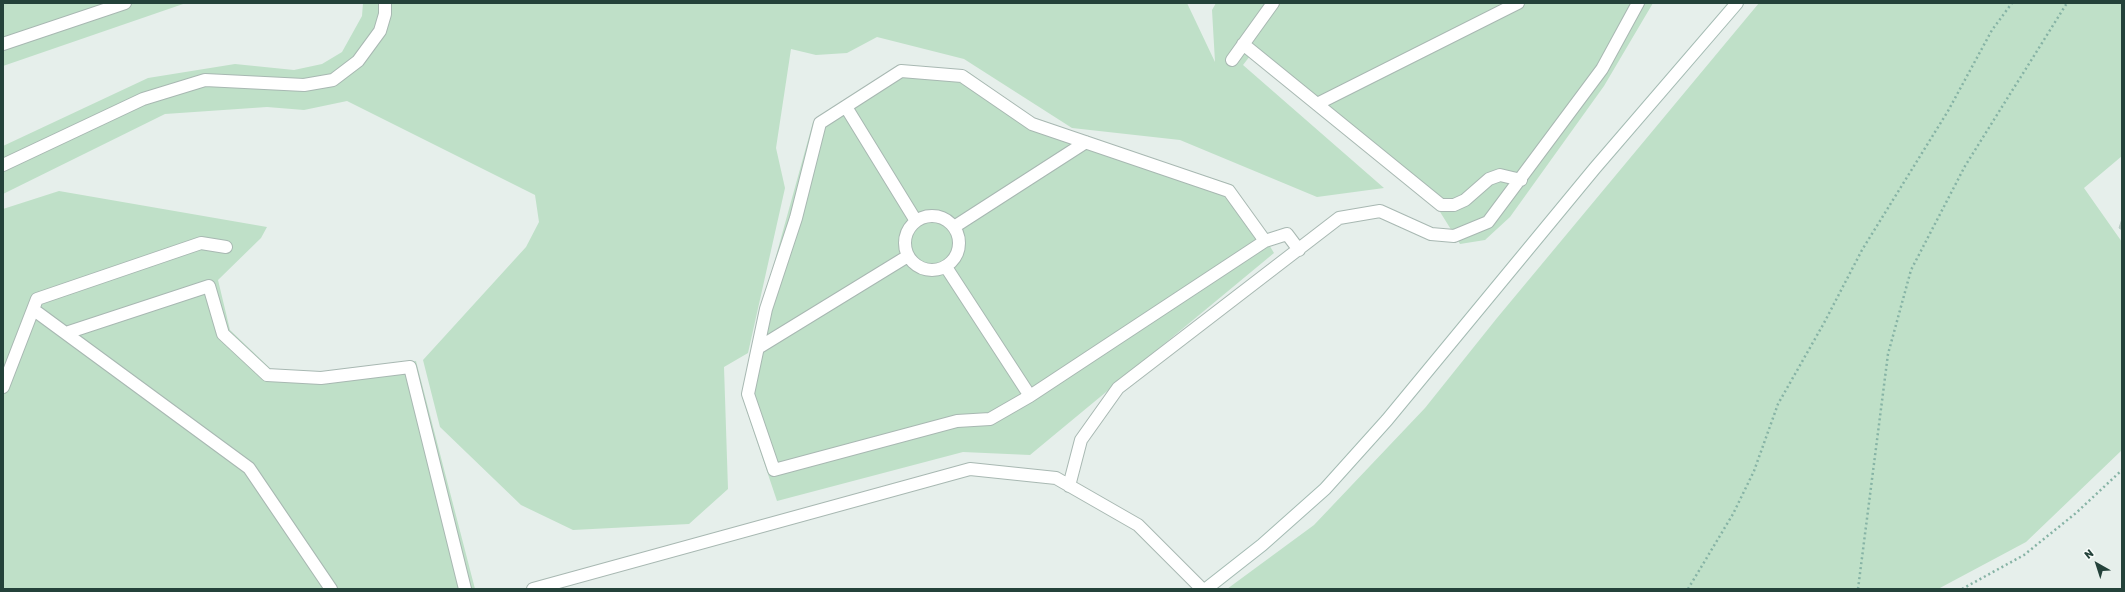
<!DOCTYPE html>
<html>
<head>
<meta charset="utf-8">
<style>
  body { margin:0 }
  #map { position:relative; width:2125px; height:592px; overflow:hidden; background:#e6efeb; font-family:Rubik,sans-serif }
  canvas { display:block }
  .frame { position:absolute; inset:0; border:4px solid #24423a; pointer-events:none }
  .north { position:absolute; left:2077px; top:544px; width:40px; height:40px; -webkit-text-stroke:3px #f7fbf9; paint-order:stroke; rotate:321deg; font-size:11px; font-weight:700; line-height:16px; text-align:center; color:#24423a }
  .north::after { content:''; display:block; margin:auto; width:14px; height:18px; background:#24423a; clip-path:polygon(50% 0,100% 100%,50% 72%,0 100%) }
</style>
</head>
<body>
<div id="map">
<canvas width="2125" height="592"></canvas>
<div class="frame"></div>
<div class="north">N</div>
</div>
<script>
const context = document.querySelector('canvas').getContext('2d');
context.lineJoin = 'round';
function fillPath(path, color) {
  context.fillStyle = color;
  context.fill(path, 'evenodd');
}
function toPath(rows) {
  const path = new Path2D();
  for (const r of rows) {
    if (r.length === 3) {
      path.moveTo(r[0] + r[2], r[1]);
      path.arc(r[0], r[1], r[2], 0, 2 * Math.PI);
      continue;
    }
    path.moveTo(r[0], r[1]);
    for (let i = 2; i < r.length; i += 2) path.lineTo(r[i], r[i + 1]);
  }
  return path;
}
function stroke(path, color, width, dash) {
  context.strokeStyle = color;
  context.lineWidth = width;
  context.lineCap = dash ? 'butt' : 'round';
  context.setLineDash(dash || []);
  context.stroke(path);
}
const green = toPath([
  [3,3,186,3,3,66],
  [363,3,1187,3,1215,62,1212,10,1216,3,1653,3,1604,86,1510,217,1485,240,1460,244,1437,207,1250,56,1243,65,1384,188,1317,197,1180,140,1072,128,964,59,877,37,847,53,816,55,791,49,776,148,785,188,748,353,724,367,728,489,689,524,573,530,521,505,440,427,423,360,526,247,539,222,535,195,347,101,304,110,267,107,165,114,3,194,3,146,148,78,235,64,294,70,322,64,342,52,362,16],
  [1759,3,2122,3,2122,156,2084,188,2122,242,2122,450,2026,542,1938,589,1227,589,1314,525,1425,408,1497,318],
  [905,66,967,71,1036,120,1233,185,1274,253,1030,455,963,452,777,501,742,397,760,314,813,122],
  [59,191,267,227,261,238,218,280,230,330,272,370,308,374,416,361,475,589,3,589,3,209]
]);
const building = toPath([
  [2122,219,2122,230,2119,228,2122,219]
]);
const path = toPath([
  [1688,589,1733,514,1754,471,1778,404,1824,323,1862,250,1948,111,1992,30,2012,3],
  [1858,589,1888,354,1911,270,1965,166,2067,3],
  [1962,589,2024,555,2076,513,2122,470]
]);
const lane = toPath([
  [3,44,125,3],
  [1243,44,1441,205,1454,205,1465,200,1489,179,1500,175,1521,180],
  [1232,60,1273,3],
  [1317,104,1518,3],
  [846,107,916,221],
  [3,165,143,99,205,80,304,85,333,80,358,61,380,31,385,14,385,3],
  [932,243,27],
  [954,227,1086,142],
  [946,267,1030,396,1265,241,1287,234,1299,250],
  [34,310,249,468,331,589],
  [66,333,209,286,223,334,267,375,321,378,410,367,465,589],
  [758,348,908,256],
  [3,387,37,299,201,243,226,247],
  [1030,396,990,419,957,421,774,470,748,394,766,309,796,218,820,123,901,71,962,76,1032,124,1229,191,1265,241],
  [1069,486,1081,440,1118,388,1339,218,1380,211,1431,234,1454,236,1488,222,1602,69,1638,3],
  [533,589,970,469,1056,478,1138,525,1202,589]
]);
const secondary = toPath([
  [1206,589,1262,545,1325,489,1387,420,1595,168,1737,3]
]);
fillPath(green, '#bfe0c8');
fillPath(building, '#bbcac4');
stroke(building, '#b8c9c2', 1);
stroke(lane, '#a8b8b2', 14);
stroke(secondary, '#a4bbb3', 14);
stroke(path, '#86b3a5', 2.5, [2, 3]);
stroke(lane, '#fff', 12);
stroke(secondary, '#fff', 12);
</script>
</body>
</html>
